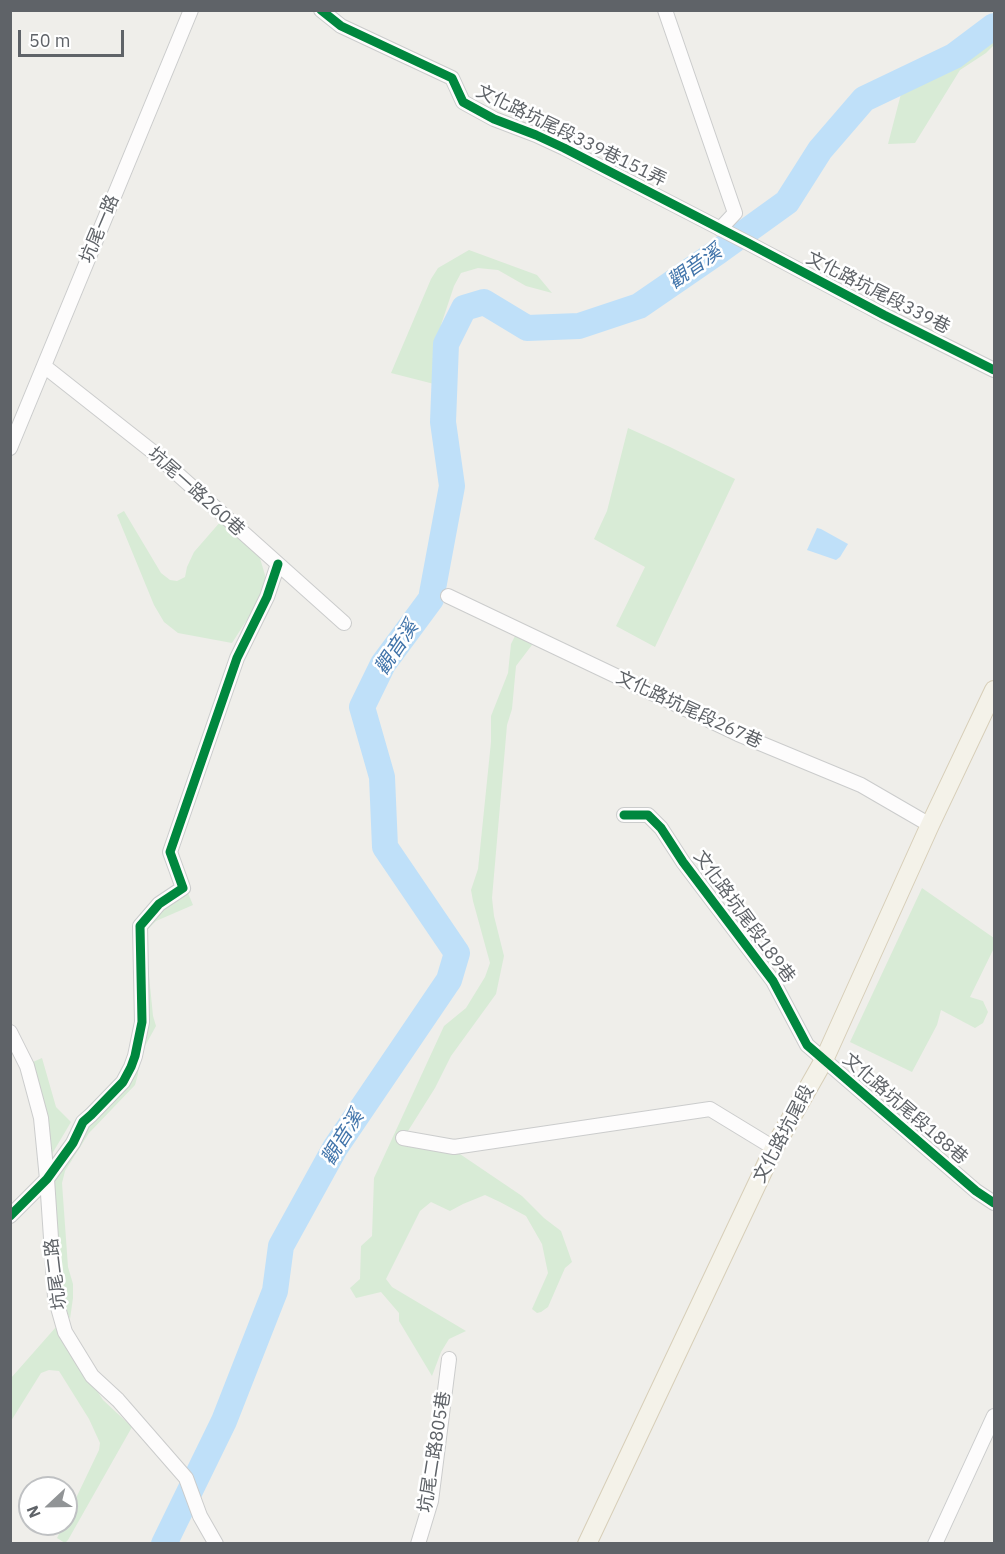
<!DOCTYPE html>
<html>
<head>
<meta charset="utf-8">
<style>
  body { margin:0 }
  #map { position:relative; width:1005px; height:1554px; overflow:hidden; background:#efeeea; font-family:"IBM Plex Sans",sans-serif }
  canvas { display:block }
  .frame { position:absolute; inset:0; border:12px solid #5f6368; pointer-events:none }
  .north { position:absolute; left:18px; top:1476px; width:60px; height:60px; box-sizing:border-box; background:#fff; border:2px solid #bfc1c3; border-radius:50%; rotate:248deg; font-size:16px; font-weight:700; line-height:24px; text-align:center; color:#5f6368 }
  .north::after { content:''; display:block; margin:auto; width:21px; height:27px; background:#919496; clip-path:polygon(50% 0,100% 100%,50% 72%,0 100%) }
  .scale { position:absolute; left:18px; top:30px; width:106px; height:27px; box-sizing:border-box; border:3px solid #5f6368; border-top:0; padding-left:8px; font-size:18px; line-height:21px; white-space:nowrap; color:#5f6368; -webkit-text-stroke:4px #fff; paint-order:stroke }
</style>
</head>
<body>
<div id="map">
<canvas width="1005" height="1554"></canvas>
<div class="frame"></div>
<div class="north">N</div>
<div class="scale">50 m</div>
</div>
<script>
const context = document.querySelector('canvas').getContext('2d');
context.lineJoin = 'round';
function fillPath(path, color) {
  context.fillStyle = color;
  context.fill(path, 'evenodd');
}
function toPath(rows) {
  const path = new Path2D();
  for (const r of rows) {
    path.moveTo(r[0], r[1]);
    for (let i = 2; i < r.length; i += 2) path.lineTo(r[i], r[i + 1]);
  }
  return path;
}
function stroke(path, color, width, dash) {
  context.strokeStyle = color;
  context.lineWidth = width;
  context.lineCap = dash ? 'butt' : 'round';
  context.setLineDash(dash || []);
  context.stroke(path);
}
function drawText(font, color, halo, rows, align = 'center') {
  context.font = font + ' "IBM Plex Sans","Noto Sans TC",sans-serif';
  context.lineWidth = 5;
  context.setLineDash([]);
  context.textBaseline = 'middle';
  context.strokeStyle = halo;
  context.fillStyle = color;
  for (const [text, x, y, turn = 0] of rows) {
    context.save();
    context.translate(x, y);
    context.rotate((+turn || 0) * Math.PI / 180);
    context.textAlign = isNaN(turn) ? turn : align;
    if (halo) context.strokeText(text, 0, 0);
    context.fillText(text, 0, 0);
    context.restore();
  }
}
const green = toPath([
  [994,26,994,45,986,53,960,70,915,143,888,144,902,90,959,61,978,44],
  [469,250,537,275,552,293,526,286,498,270,478,268,461,273,454,286,441,325,438,385,391,373,431,279,438,268],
  [628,428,670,447,735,479,655,647,616,626,645,567,594,539,607,511],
  [124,511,161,573,170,580,177,581,185,577,187,567,194,552,221,521,259,555,265,575,266,590,232,643,178,633,164,622,154,605,117,515],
  [515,636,535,641,516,666,512,709,507,725,492,898,494,916,504,956,496,994,451,1056,435,1088,408,1131,454,1150,522,1196,544,1218,561,1231,572,1262,565,1268,548,1307,541,1312,537,1313,532,1309,548,1273,542,1244,526,1216,500,1202,485,1195,463,1204,450,1211,431,1202,420,1211,386,1279,392,1287,466,1331,449,1339,441,1352,432,1376,399,1321,399,1313,381,1292,356,1298,350,1288,360,1279,361,1246,372,1236,374,1178,444,1026,466,1008,485,977,490,963,473,901,471,890,478,869,491,742,491,716,508,673,511,644],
  [922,888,994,938,994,948,970,997,983,1001,988,1012,983,1023,975,1028,941,1010,937,1025,912,1072,850,1042],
  [188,893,193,905,156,921,148,929,145,935,153,1016,156,1026,139,1057,138,1074,135,1085,89,1133,65,1171,62,1183,68,1267,73,1284,73,1298,70,1319,60,1297,53,1175,103,1106,128,1078,143,1021,144,921],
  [42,1058,56,1107,71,1122,52,1154,33,1062],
  [56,1327,103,1400,132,1427,68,1540,65,1543,57,1538,64,1524,66,1524,66,1519,99,1450,100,1443,89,1419,59,1371,49,1370,41,1373,11,1421,11,1378]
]);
const water = toPath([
  [817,528,821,529,848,544,840,557,836,560,807,550]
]);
const river = toPath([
  [164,1544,224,1421,275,1291,281,1246,335,1148,449,980,457,953,385,847,382,777,362,707,383,664,431,599,452,486,443,422,446,344,464,308,484,302,527,328,579,326,639,306,719,251,787,202,820,150,864,99,954,56,994,26]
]);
const minor = toPath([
  [321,10,341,26,452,78,463,102,494,119,536,135,564,148,748,243,884,315,994,370],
  [665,10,735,213,720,229],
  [44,366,153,452,344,623],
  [10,448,191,10],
  [448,596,738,734,861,785,930,825],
  [624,815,648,815,661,828,683,862,773,981,807,1045,976,1191,994,1203],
  [10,1032,27,1066,41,1118,47,1179,55,1297,65,1332,92,1376,118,1400,186,1478,200,1516,216,1544],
  [403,1138,454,1147,710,1109,774,1148],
  [10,1216,47,1179,73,1143,83,1122,91,1115,123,1082,131,1067,135,1056,142,1022,140,926,159,904,183,888,170,852,237,658,267,597,278,564],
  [418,1544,431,1501,449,1359],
  [935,1544,994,1416]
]);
const major = toPath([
  [587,1544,774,1148,824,1060,930,825,994,690]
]);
const cycleway = toPath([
  [321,10,341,26,452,78,463,102,494,119,536,135,564,148,748,243,884,315,994,370],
  [624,815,648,815,661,828,683,862,773,981,807,1045,976,1191,994,1203],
  [10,1216,47,1179,73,1143,83,1122,91,1115,123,1082,131,1067,135,1056,142,1022,140,926,159,904,183,888,170,852,237,658,267,597,278,564]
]);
const streetNames = [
  ["文化路坑尾段339巷151弄",571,136,26],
  ["坑尾一路",100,229,-67],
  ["文化路坑尾段339巷",878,293,27],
  ["坑尾一路260巷",196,492,42],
  ["文化路坑尾段267巷",689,710,25],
  ["文化路坑尾段189巷",744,917,54],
  ["文化路坑尾段188巷",905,1109,41],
  ["文化路坑尾段",784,1134,-62],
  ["坑尾二路",56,1274,-97],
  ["坑尾二路805巷",435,1452,-81]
];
const waterNames = [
  ["觀音溪",695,267,-35],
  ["觀音溪",397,648,-56],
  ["觀音溪",343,1138,-58]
];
fillPath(green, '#d8ebd6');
fillPath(water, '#bfe0f9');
stroke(river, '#bfe0f9', 26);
stroke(minor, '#cbcccc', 16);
stroke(major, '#d7ceb8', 20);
stroke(minor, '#fdfcfc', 14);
stroke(major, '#f4f2e9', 18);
stroke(cycleway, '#00873e', 9);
drawText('18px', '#5f6368', '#fff', streetNames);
drawText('italic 20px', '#4174aa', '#fff', waterNames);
</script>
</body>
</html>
